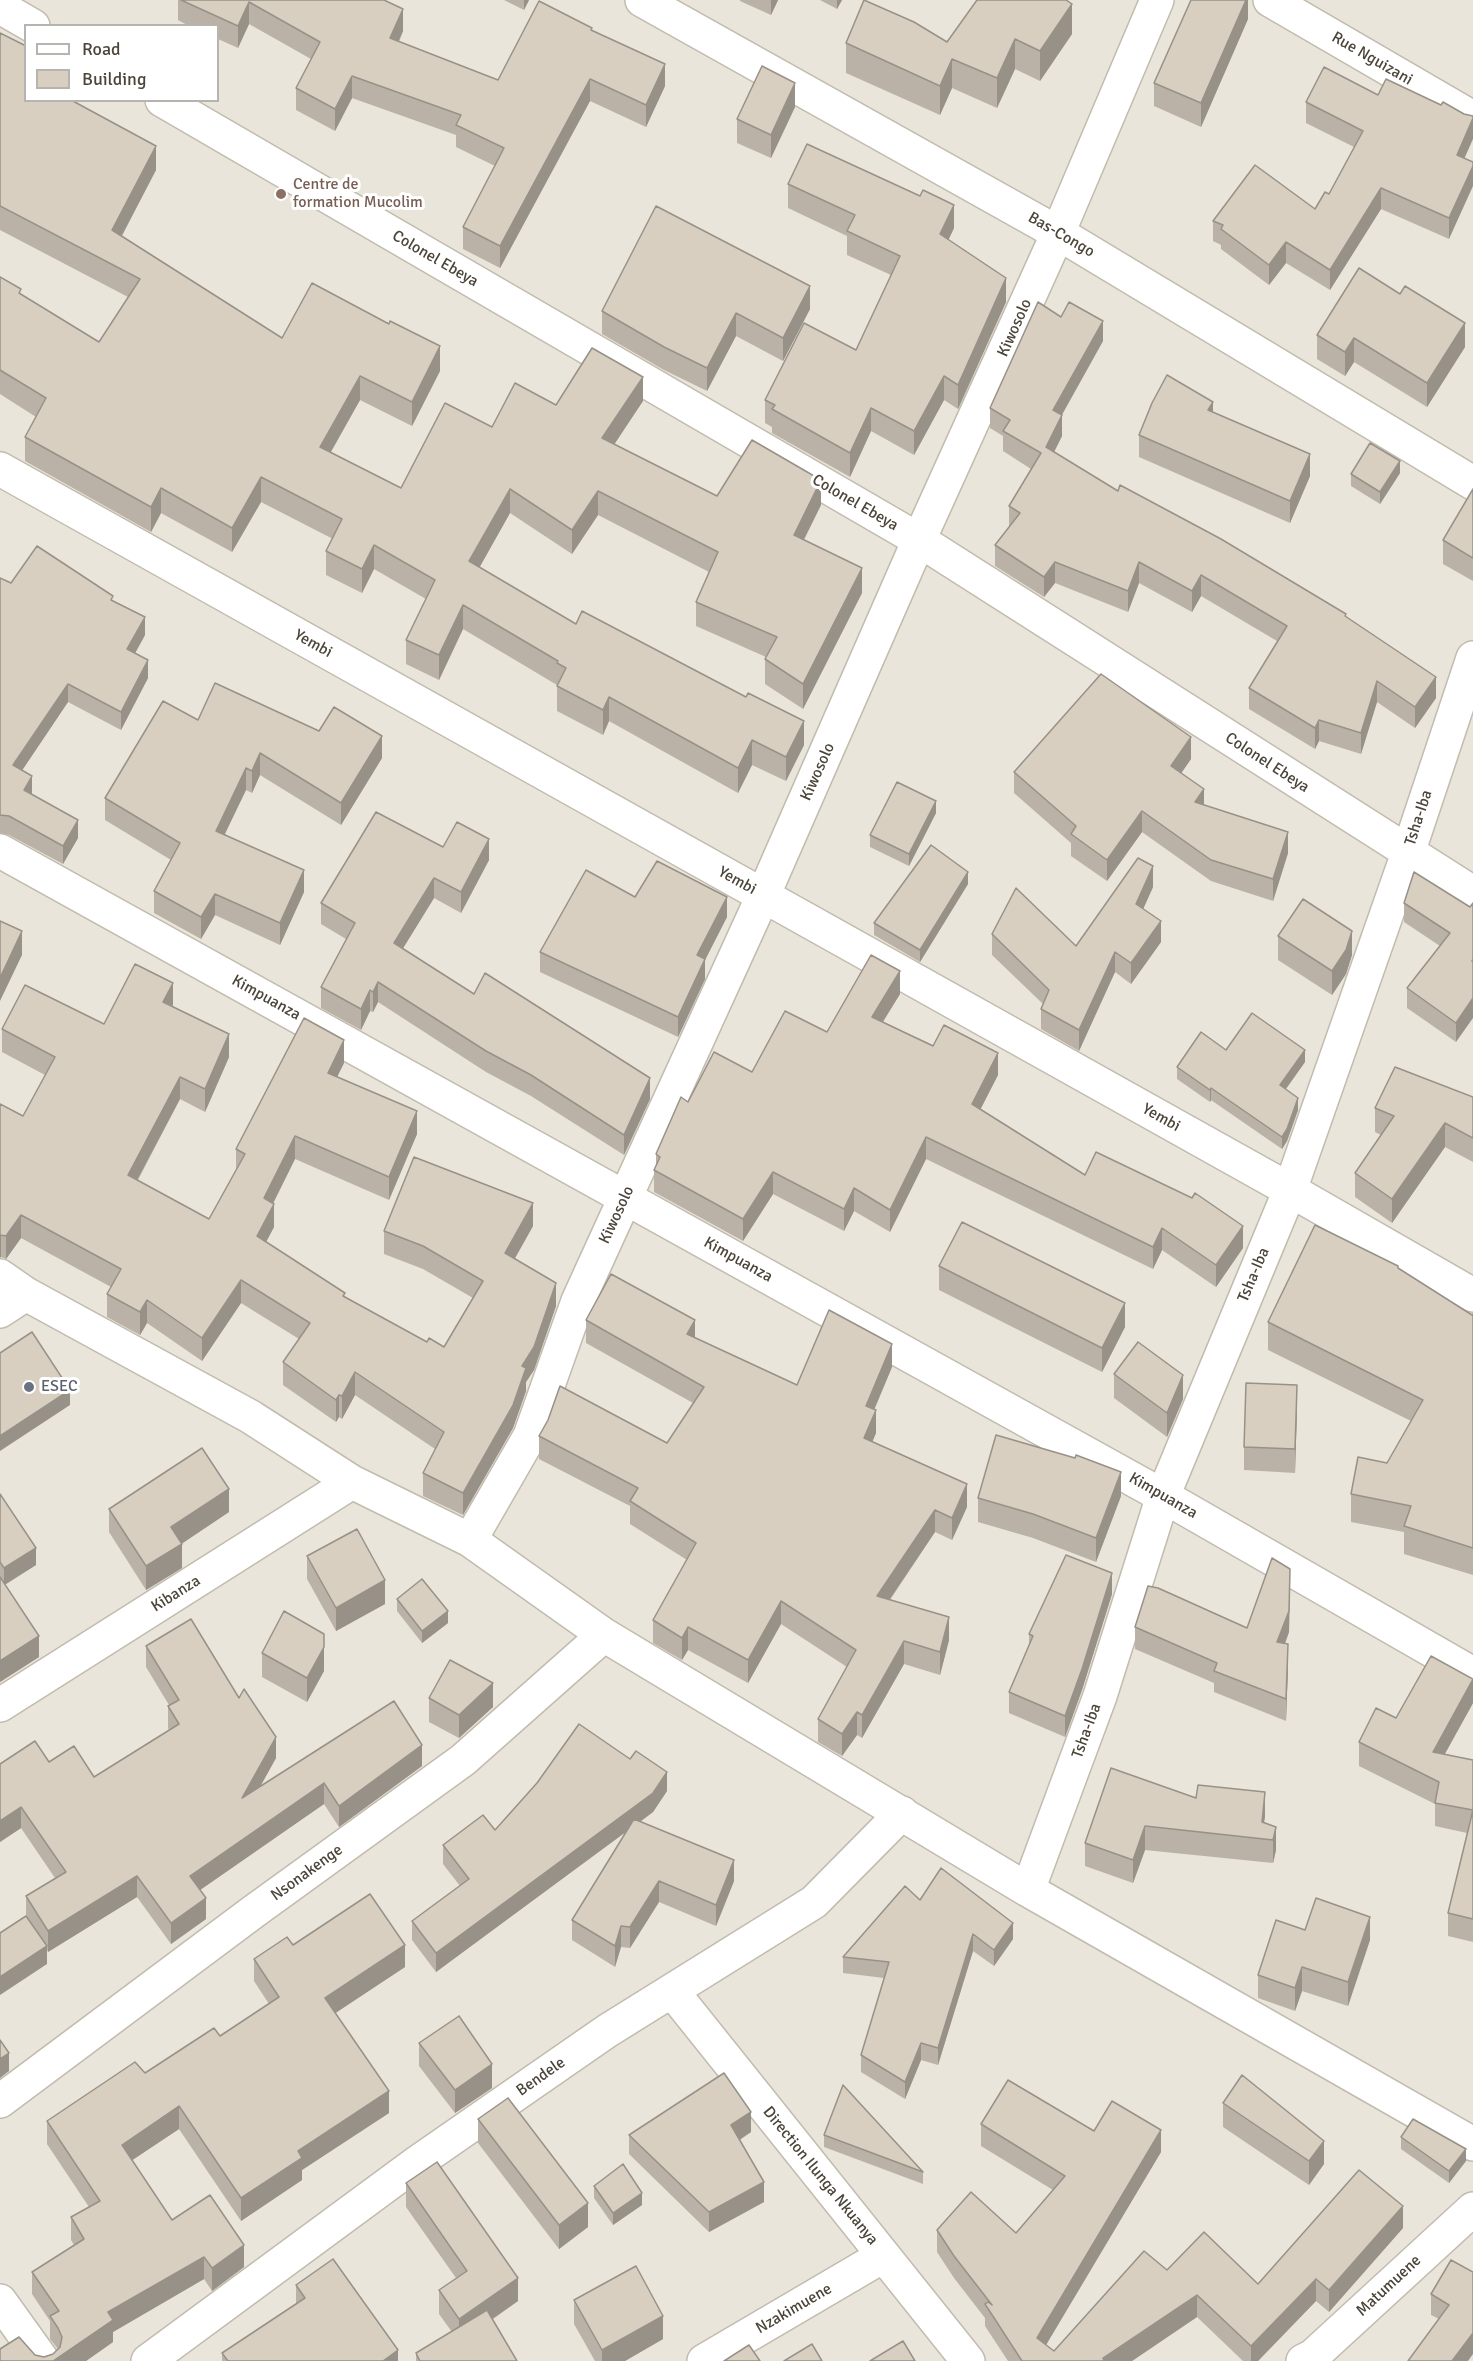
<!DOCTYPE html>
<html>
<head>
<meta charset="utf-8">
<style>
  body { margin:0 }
  #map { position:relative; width:1473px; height:2361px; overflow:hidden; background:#f6f3ec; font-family:Signika,sans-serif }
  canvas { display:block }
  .legend { position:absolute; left:24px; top:24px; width:195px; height:78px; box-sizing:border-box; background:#fff; border:2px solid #b7b4b0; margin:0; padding:8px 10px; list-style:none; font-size:18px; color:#4b4439 }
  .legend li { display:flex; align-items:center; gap:12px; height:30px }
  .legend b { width:30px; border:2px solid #b7b4b0 }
</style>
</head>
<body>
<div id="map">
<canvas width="1473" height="2361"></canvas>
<ul class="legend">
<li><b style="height:8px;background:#fff"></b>Road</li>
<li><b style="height:16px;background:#d8cfc1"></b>Building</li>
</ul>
</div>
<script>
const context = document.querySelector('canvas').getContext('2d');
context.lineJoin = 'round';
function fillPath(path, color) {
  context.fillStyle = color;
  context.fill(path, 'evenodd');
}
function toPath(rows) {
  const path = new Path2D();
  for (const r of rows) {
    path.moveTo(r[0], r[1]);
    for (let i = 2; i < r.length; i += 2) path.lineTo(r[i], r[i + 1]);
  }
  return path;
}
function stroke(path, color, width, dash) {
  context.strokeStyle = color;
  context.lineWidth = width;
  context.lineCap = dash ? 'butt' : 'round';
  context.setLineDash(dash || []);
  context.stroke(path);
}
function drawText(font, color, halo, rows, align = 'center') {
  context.font = font + ' Signika,sans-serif';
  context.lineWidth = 6;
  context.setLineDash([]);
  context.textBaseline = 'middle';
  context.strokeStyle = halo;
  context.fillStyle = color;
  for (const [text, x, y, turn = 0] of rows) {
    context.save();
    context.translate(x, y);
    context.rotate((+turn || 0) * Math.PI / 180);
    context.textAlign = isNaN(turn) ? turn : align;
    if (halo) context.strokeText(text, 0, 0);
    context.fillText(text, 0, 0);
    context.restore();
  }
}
const residential = toPath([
  [0,0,1473,0,1473,2361,0,2361],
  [26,26,218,26,218,100,26,100]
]);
const minor = toPath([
  [642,0,1058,233,1473,483],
  [1270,0,1473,118],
  [0,7,33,26],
  [162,100,919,540,1473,893],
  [0,469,1290,1190,1473,1295],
  [0,851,1163,1496,1473,1674],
  [0,1276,26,1294,251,1417,352,1482,470,1540,604,1635,1028,1890,1473,2144],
  [0,1311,26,1294],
  [470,1540,530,1436,578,1301,763,896,919,540,1058,233,1157,0],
  [0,1705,352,1482],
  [1028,1890,1100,1696,1163,1496,1290,1190,1408,853,1473,658],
  [672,1991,968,2361],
  [0,2101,253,1912,463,1760,604,1635],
  [0,2301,43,2361],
  [148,2361,418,2162,607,2031,814,1902,902,1813],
  [704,2361,883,2256],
  [1303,2361,1313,2356,1473,2209]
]);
const wall = toPath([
  [178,0,384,0,403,31,399,42,498,80,592,31,665,86,646,127,590,101,500,268,463,249,463,227,495,166,456,147,456,135,352,98,335,131,296,110,296,88,311,59,249,24,238,48,218,39,218,26,189,26,178,20],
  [504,0,529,0,524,10],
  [740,0,778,0,771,15,740,1],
  [820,0,842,0,837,9],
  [1248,0,1248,19,1201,127,1154,106,1154,83],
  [0,33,26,100,156,170,122,236,282,338,440,371,412,426,360,400,331,452,401,488,492,427,556,405,643,401,614,444,717,496,821,505,804,540,862,593,803,709,765,684,765,659,766,657,696,626,696,602,709,572,598,515,572,554,510,513,479,568,576,624,804,745,786,781,752,765,738,793,609,721,603,735,557,711,557,685,463,629,439,680,406,664,406,640,426,599,374,569,362,593,326,575,326,551,333,539,261,502,232,552,161,513,151,532,25,461,25,437,36,417,0,394,0,277,21,294,99,342,128,297,0,230],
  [1072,34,1040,81,1015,69,997,108,952,88,940,115,846,73,846,43,947,42],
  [1306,102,1465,158,1449,239,1381,209,1330,290,1286,263,1269,285,1221,249,1221,245,1213,241,1213,221,1315,209,1329,194,1354,147,1306,123],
  [795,107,771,158,737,143,737,119],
  [788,184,954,228,948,240,1006,302,958,409,944,400,914,455,871,431,850,477,772,433,772,427,765,423,765,400,856,350,891,275,847,255,847,236,788,208],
  [810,309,783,361,736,336,707,391,664,370,602,334,602,311],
  [1061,317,1103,341,1061,415,1062,436,1054,452,1118,491,1346,617,1436,698,1415,728,1377,702,1361,754,1319,741,1315,749,1249,709,1249,688,1277,641,1201,596,1192,612,1139,583,1128,612,1055,583,1044,597,995,566,995,545,1009,527,1009,506,1031,469,1003,451,1003,436,990,428,990,408],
  [1317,335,1465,347,1427,407,1354,362,1345,376,1317,359],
  [1213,413,1310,476,1290,523,1139,457,1139,435],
  [1400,473,1380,504,1351,486,1351,474],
  [1473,489,1473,581,1443,564,1443,540],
  [0,578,11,583,113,601,145,635,135,653,148,678,121,730,68,702,22,770,32,794,78,838,63,864,9,835,0,833],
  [198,720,382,758,341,825,260,775,252,793,246,790,225,834,304,892,280,945,215,915,201,939,154,913,154,891,171,860,105,820,105,798],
  [1191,759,1181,773,1204,805,1288,853,1273,901,1211,881,1142,832,1107,881,1071,856,1071,843,1014,793,1014,772],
  [936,813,909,866,870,847,870,835],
  [443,847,489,860,461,913,434,898,403,948,474,994,650,1099,624,1155,531,1096,486,1072,378,1002,373,1012,370,1011,361,1030,321,1008,321,987,346,939,321,924,321,903],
  [968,884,920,962,874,935,874,923],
  [1153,887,1143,909,1161,942,1131,984,1115,972,1079,1051,1041,1029,1041,1009,1043,1004,992,955,992,934,1076,946],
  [635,897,727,917,705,960,705,979,678,1037,540,972,540,952],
  [1404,903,1470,907,1456,1042,1407,1008,1407,988,1440,946,1404,922],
  [1278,936,1352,955,1346,974,1332,995,1278,960],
  [900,994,883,1022,998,1075,980,1109,1085,1175,1243,1248,1216,1287,1162,1250,1153,1269,926,1159,890,1232,854,1211,844,1231,773,1194,743,1241,654,1192,654,1170,656,1166,656,1154,688,1102,752,1072],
  [173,1006,229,1057,205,1112,180,1099,138,1180,209,1219,236,1170,236,1149,344,1063,337,1077,417,1134,389,1200,295,1159,273,1204,274,1227,266,1242,345,1297,427,1342,444,1347,473,1298,423,1269,384,1254,384,1231,533,1226,515,1258,556,1306,534,1370,526,1382,526,1391,513,1428,463,1515,423,1496,423,1473,435,1449,355,1395,342,1419,339,1417,336,1422,283,1385,283,1362,299,1339,241,1303,202,1361,147,1323,140,1335,107,1317,107,1294,111,1287,21,1238,6,1259,1,1257,0,1104,23,1116,45,1075,2,1052,2,1029,104,1024],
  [1226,1050,1305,1062,1286,1089,1298,1110,1287,1141,1282,1149,1211,1100,1210,1102,1177,1079,1177,1067],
  [1473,1097,1473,1162,1445,1147,1392,1223,1355,1197,1355,1173,1381,1135,1375,1132,1375,1108],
  [939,1266,1125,1327,1102,1372,939,1290],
  [1398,1268,1472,1315,1473,1314,1473,1575,1404,1554,1404,1532,1351,1522,1351,1494,1387,1463,1411,1421,1268,1350,1268,1322],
  [586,1320,695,1338,797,1385,892,1367,874,1410,876,1433,872,1442,967,1507,952,1540,935,1532,890,1600,949,1640,940,1675,904,1664,862,1738,857,1735,842,1756,818,1742,818,1719,847,1667,781,1624,748,1683,688,1650,682,1660,653,1643,653,1620,687,1560,630,1524,630,1506,539,1459,539,1436,667,1443,693,1403,586,1343],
  [1114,1374,1183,1399,1167,1437,1114,1398],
  [1297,1408,1295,1473,1244,1470,1244,1447],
  [0,1494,36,1565,5,1585,39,1657,0,1682],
  [1121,1496,1096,1562,1033,1538,978,1522,978,1498],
  [109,1509,229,1512,182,1543,182,1568,146,1590,109,1532],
  [307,1556,385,1604,336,1631,307,1579],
  [1290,1591,1289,1632,1285,1644,1288,1666,1286,1721,1214,1692,1214,1683,1135,1649,1135,1627,1247,1628],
  [1112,1594,1082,1690,1065,1737,1009,1713,1009,1692,1029,1647,1029,1634],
  [397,1599,448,1623,422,1643,397,1611],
  [146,1646,239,1698,276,1758,260,1787,422,1766,339,1827,324,1804,200,1890,206,1919,171,1944,137,1897,48,1952,47,1950,47,1964,26,1916,26,1896,55,1878,21,1828,0,1842,0,1764,49,1762,94,1777,169,1730,168,1728,168,1706,169,1705,146,1667],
  [262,1653,324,1671,307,1702,262,1677],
  [429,1698,493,1707,459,1738,429,1722],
  [1473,1703,1445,1754,1473,1760,1473,1942,1448,1936,1448,1913,1467,1833,1435,1826,1435,1804,1359,1766,1359,1742,1396,1718],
  [667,1791,653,1812,640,1822,734,1881,716,1926,659,1902,630,1948,621,1947,615,1967,572,1940,572,1920,626,1831,436,1972,412,1940,412,1921,460,1886,443,1864,443,1845,495,1830],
  [1196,1798,1265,1816,1264,1822,1276,1827,1276,1850,1273,1863,1145,1850,1133,1883,1085,1866,1085,1843],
  [920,1900,1013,1939,994,1966,973,1951,938,2065,921,2060,905,2099,861,2072,861,2055,884,1978,843,1973,843,1957],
  [1305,1930,1370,1940,1348,2006,1302,1991,1295,2011,1258,1998,1258,1975],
  [293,1945,405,1967,335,2013,389,2113,302,2170,302,2180,241,2221,179,2129,132,2160,172,2220,244,2267,212,2291,204,2279,113,2332,113,2342,86,2361,0,2361,35,2355,44,2357,53,2354,58,2349,50,2339,50,2321,32,2294,32,2272,74,2245,71,2240,71,2217,89,2207,47,2144,47,2121,220,2036,269,2004,254,1981,254,1959],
  [419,2043,492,2088,455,2113,419,2066],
  [1223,2103,1324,2164,1309,2185,1223,2127],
  [478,2119,588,2227,559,2249,478,2143],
  [981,2124,1094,2131,1161,2152,1046,2345,1054,2351,1167,2270,1258,2284,1403,2228,1329,2312,1316,2301,1258,2361,1243,2361,1197,2317,1132,2361,1008,2361,985,2326,985,2318,954,2278,937,2252,937,2230,1016,2233,1053,2190,981,2146],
  [751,2132,740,2140,764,2202,709,2232,629,2154,629,2135],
  [824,2135,923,2172,923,2184,824,2147],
  [1401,2137,1466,2161,1449,2183,1401,2149],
  [406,2183,518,2301,493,2319,517,2361,416,2361,416,2353,452,2332,439,2314,439,2290,456,2278,406,2207],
  [594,2186,642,2205,613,2225,594,2198],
  [1473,2272,1439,2319,1431,2315,1431,2294],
  [296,2285,398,2361,222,2361,222,2353,296,2304],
  [574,2300,663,2339,625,2361,595,2361,574,2324]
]);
const shadedWall = toPath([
  [524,0,529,0,524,10],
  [771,0,778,0,771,15],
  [837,0,842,0,837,9],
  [1246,0,1248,0,1248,19,1201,127,1201,103],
  [249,2,249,24,238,48,238,26],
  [1072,4,1072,34,1040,81,1040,51],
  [403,9,403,31,390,60,390,38],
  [1015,39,1015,69,997,108,997,78],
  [952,59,952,88,940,115,940,86],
  [665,64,665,86,646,127,646,105],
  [352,76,352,98,335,131,335,109],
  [590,79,590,101,500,268,500,246],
  [795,83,795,107,771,158,771,135],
  [1473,118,1473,139,1457,175,1457,155],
  [156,146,156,170,112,254,112,230],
  [1473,166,1473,186,1449,239,1449,218],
  [1381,188,1381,209,1330,290,1330,270],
  [954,205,954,228,940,258,940,234],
  [1286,242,1286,263,1269,285,1269,265],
  [1006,278,1006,302,958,409,958,385],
  [810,286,810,309,783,361,783,338],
  [736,313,736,336,707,391,707,368],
  [1103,321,1103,341,1053,431,1053,410],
  [1465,323,1465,347,1427,407,1427,383],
  [1354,338,1354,362,1345,376,1345,352],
  [440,346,440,371,412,426,412,402],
  [360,376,360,400,320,471,320,447],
  [944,376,944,400,914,455,914,431],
  [643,377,643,401,602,463,602,438],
  [1213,402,1213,424,1208,410],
  [871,408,871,431,850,477,850,453],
  [1062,415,1062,436,1046,468,1046,447],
  [1310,454,1310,476,1290,523,1290,501],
  [1400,461,1400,473,1380,504,1380,492],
  [261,477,261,502,232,552,232,528],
  [821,480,821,505,794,559,794,535],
  [161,488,161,513,151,532,151,507],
  [510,489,510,513,469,586,469,561],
  [598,491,598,515,572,554,572,530],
  [374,545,374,569,362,593,362,569],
  [1055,562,1055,583,1044,597,1044,577],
  [1139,562,1139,583,1128,612,1128,591],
  [862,568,862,593,803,709,803,684],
  [1201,575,1201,596,1192,612,1192,591],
  [463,605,463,629,439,680,439,655],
  [145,617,145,635,127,668,127,649],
  [148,660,148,678,121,730,121,712],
  [1436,677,1436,698,1415,728,1415,707],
  [1377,681,1377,702,1361,754,1361,733],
  [68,684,68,702,13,784,13,765],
  [609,697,609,721,603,735,603,710],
  [1319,720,1319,741,1315,749,1315,728],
  [804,721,804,745,786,781,786,757],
  [382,736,382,758,341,825,341,803],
  [1191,737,1191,759,1171,788,1171,766],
  [752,740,752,765,738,793,738,768],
  [260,753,260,775,252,793,252,771],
  [246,768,246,790,216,852,216,831],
  [32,776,32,794,24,790],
  [1204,789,1204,811,1195,802],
  [936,801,936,813,909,866,909,854],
  [1142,811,1142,832,1107,881,1107,860],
  [78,820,78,838,63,864,63,846],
  [1288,832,1288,853,1273,901,1273,879],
  [489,839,489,860,461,913,461,892],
  [1153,866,1153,887,1136,925,1136,904],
  [304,870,304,892,280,945,280,923],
  [968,872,968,884,920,962,920,950],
  [434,878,434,898,394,963,394,943],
  [215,894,215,915,201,939,201,917],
  [727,897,727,917,705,960,705,979,678,1037,678,1017,697,955],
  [1161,921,1161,942,1131,984,1131,963],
  [22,931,22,955,0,1001,0,978],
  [1352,931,1352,955,1346,974,1332,995,1332,971],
  [1115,952,1115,972,1079,1051,1079,1030],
  [900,971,900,994,872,1039,872,1017],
  [378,982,378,1002,373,1012,373,992],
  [173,983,173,1006,163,1002],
  [370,990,370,1011,361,1030,361,1009],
  [1473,998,1473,1018,1456,1042,1456,1023],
  [229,1034,229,1057,205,1112,205,1089],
  [344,1040,344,1063,328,1095,328,1073],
  [1305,1050,1305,1062,1280,1097,1280,1085],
  [998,1053,998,1075,972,1126,972,1104],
  [180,1077,180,1099,128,1197,128,1175],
  [650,1078,650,1099,624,1155,624,1135],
  [1211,1088,1211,1100,1210,1102,1210,1090],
  [1298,1098,1298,1110,1287,1141,1282,1149,1282,1137],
  [417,1111,417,1134,389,1200,389,1177],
  [1445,1123,1445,1147,1392,1223,1392,1199],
  [295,1136,295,1159,264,1221,264,1198],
  [926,1137,926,1159,890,1232,890,1210],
  [773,1172,773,1194,743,1241,743,1219],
  [854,1188,854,1211,844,1231,844,1209],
  [533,1203,533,1226,505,1276,505,1253],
  [274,1204,274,1227,257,1259,257,1236],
  [21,1215,21,1238,6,1259,6,1236],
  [1243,1226,1243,1248,1216,1287,1216,1265],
  [1162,1228,1162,1250,1153,1269,1153,1247],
  [0,1235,1,1235,1,1257,0,1258],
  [241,1280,241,1303,202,1361,202,1338],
  [556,1283,556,1306,534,1370,526,1382,526,1391,513,1428,463,1515,463,1493,522,1366],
  [147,1300,147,1323,140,1335,140,1312],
  [1125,1303,1125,1327,1102,1372,1102,1348],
  [695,1320,695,1343,687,1334],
  [892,1344,892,1367,866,1429,866,1406],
  [355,1372,355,1395,342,1419,342,1396],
  [1183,1375,1183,1399,1167,1437,1167,1413],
  [1297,1385,1297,1408,1295,1473,1295,1449],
  [70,1390,70,1405,0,1451,0,1436],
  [339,1395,339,1417,336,1422,336,1400],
  [876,1410,876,1433,864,1461,864,1438],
  [1121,1472,1121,1496,1096,1562,1096,1538],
  [967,1484,967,1507,952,1540,952,1518],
  [229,1489,229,1512,171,1551,171,1527],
  [935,1510,935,1532,877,1618,877,1596],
  [182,1544,182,1568,146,1590,146,1566],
  [36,1548,36,1565,4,1585,4,1568],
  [1290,1569,1289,1632,1277,1664,1277,1642],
  [1112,1573,1112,1594,1082,1690,1065,1737,1065,1716],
  [385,1580,385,1604,336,1631,336,1608],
  [781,1601,781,1624,748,1683,748,1660],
  [448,1611,448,1623,422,1643,422,1631],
  [949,1617,949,1640,940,1675,940,1652],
  [688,1627,688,1650,682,1660,682,1638],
  [39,1636,39,1657,0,1682,0,1661],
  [904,1641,904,1664,862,1738,862,1715],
  [1288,1644,1288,1666,1286,1721,1286,1699],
  [324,1647,324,1671,307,1702,307,1678],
  [1473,1679,1473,1703,1433,1775,1433,1752],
  [493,1683,493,1707,459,1738,459,1715],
  [857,1712,857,1735,842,1756,842,1734],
  [276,1737,276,1758,242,1819,242,1798],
  [422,1745,422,1766,339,1827,339,1806],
  [667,1772,667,1791,653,1812,436,1972,436,1953],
  [324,1783,324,1804,190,1897,190,1876],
  [1265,1792,1265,1816,1262,1838,1262,1822],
  [21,1807,21,1828,0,1842,0,1821],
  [1145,1826,1145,1850,1133,1883,1133,1860],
  [1276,1827,1276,1850,1273,1863,1273,1840],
  [734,1860,734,1881,716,1926,716,1905],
  [137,1876,137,1897,48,1952,48,1931],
  [659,1881,659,1902,630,1948,630,1927],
  [206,1898,206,1919,171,1944,171,1923],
  [1370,1917,1370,1940,1348,2006,1348,1982],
  [1013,1923,1013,1939,994,1966,994,1950],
  [621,1926,621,1947,615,1967,615,1946],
  [973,1934,973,1951,938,2065,938,2048],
  [405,1945,405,1967,325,2020,325,1998],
  [47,1946,47,1964,0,1995,0,1977],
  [1302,1967,1302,1991,1295,2011,1295,1988],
  [921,2043,921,2060,905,2099,905,2082],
  [9,2053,9,2071,0,2078,0,2059],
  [492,2064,492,2088,455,2113,455,2090],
  [389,2091,389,2113,302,2170,302,2180,241,2221,241,2198,298,2151],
  [179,2106,179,2129,122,2167,122,2145],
  [751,2112,751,2132,731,2145,731,2125],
  [1161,2130,1161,2152,1037,2360,1037,2338],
  [1324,2141,1324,2164,1309,2185,1309,2161],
  [1466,2149,1466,2161,1449,2183,1449,2171],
  [764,2182,764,2202,709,2232,709,2212],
  [642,2193,642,2205,613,2225,613,2213],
  [588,2203,588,2227,559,2249,559,2225],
  [1403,2206,1403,2228,1329,2312,1329,2290],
  [244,2245,244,2267,212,2291,212,2268],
  [204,2257,204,2279,113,2332,113,2342,86,2361,53,2361,108,2312],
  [518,2278,518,2301,459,2342,459,2319],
  [1316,2279,1316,2301,1258,2361,1251,2361,1251,2346],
  [1197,2295,1197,2317,1132,2361,1103,2361,1103,2358],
  [663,2316,663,2339,625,2361,602,2361,602,2350],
  [1473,2333,1473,2354,1468,2361,1452,2361],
  [398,2350,398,2361,383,2361]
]);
const building = toPath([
  [181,0,384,0,403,9,390,38,498,80,539,1,592,28,591,30,665,64,646,105,590,79,500,246,463,227,504,148,456,125,461,115,352,76,335,109,296,88,320,42,249,2,238,26,181,0],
  [864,0,914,22,947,42,977,0,1066,0,1072,4,1040,51,1015,39,997,78,952,59,940,86,846,43,864,0],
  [1191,0,1246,0,1201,103,1154,83,1191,0],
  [0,33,26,46,26,100,71,100,156,146,112,230,282,338,312,283,389,324,390,321,440,346,412,402,360,376,320,447,401,488,445,403,492,427,515,383,556,405,592,348,643,377,602,438,717,496,752,440,821,480,794,535,862,568,803,684,765,659,777,637,696,602,718,552,598,491,572,530,510,489,469,561,576,624,582,611,746,697,748,693,804,721,786,757,752,740,738,768,609,697,603,710,557,686,566,668,557,663,558,661,463,605,439,655,406,640,435,580,374,545,362,569,326,551,342,519,261,477,232,528,161,488,151,507,25,437,46,398,0,370,0,277,21,289,19,293,99,342,140,279,0,206,0,33],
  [762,66,795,83,771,135,737,119,762,66],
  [1324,67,1378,95,1386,79,1441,105,1443,102,1464,114,1473,116,1473,118,1457,155,1473,162,1473,166,1449,218,1381,188,1330,270,1286,242,1269,265,1221,229,1223,225,1213,221,1255,165,1315,209,1325,192,1329,194,1363,131,1306,102,1324,67],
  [807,144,920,196,923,190,954,205,940,234,1006,278,958,385,944,376,914,431,871,408,850,453,772,409,775,405,765,400,804,323,856,350,900,256,847,231,855,215,788,184,807,144],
  [656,206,810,286,783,338,736,313,707,368,664,347,602,311,656,206],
  [1359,268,1400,294,1405,286,1465,323,1427,383,1354,338,1345,352,1317,335,1359,268],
  [1038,302,1061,317,1069,302,1103,321,1053,410,1062,415,1046,447,1118,491,1120,485,1221,539,1346,614,1345,616,1436,677,1415,707,1377,681,1361,733,1319,720,1315,728,1249,688,1287,626,1201,575,1192,591,1139,562,1128,591,1055,562,1044,577,995,545,1020,513,1009,506,1041,453,1003,431,1010,420,990,408,1038,302],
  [1167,375,1213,402,1208,410,1310,454,1290,501,1139,435,1152,403,1167,375],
  [1370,443,1400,461,1380,492,1351,474,1370,443],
  [1473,489,1473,558,1443,540,1473,489],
  [37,546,113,596,111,600,145,617,127,649,148,660,121,712,68,684,13,765,32,776,24,790,78,820,63,846,9,816,0,815,0,578,11,583,37,546],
  [1101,674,1191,737,1171,766,1204,789,1195,802,1288,832,1273,879,1211,860,1142,811,1107,860,1071,834,1076,826,1014,772,1101,674],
  [215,683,319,731,334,707,382,736,341,803,260,753,252,771,246,768,216,831,304,870,280,923,215,894,201,917,154,891,180,843,105,798,163,701,198,720,215,683],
  [897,782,936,801,909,854,870,835,897,782],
  [376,812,443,847,457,822,489,839,461,892,434,878,394,943,474,994,485,973,650,1078,624,1135,531,1075,486,1051,378,982,373,992,370,990,361,1009,321,987,355,923,321,903,376,812],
  [931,845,968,872,920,950,874,923,931,845],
  [1138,858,1153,866,1136,904,1161,921,1131,963,1115,952,1079,1030,1041,1009,1049,990,992,934,1016,888,1076,946,1138,858],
  [657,861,727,897,697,955,705,959,678,1017,540,952,586,870,635,897,657,861],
  [1414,872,1470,907,1473,903,1473,959,1472,961,1473,962,1473,998,1456,1023,1407,988,1450,933,1404,903,1414,872],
  [1303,899,1352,931,1346,950,1332,971,1278,936,1303,899],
  [0,921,22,931,0,978,0,921],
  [871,955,900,971,872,1017,933,1046,944,1025,998,1053,972,1104,1085,1175,1096,1152,1192,1198,1195,1193,1243,1226,1216,1265,1162,1228,1153,1247,926,1137,890,1210,854,1188,844,1209,773,1172,743,1219,654,1170,660,1157,656,1154,681,1097,688,1102,714,1052,752,1072,785,1011,827,1032,871,955],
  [135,964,173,983,163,1002,229,1034,205,1089,180,1077,128,1175,209,1219,245,1154,236,1149,304,1018,344,1040,328,1073,417,1111,389,1177,295,1136,264,1198,274,1204,257,1236,345,1293,343,1296,427,1342,429,1338,444,1347,483,1281,423,1246,384,1231,414,1157,533,1203,505,1253,556,1283,534,1347,522,1366,526,1368,513,1405,463,1493,423,1473,444,1432,355,1372,342,1396,339,1395,336,1400,283,1362,310,1323,241,1280,202,1338,147,1300,140,1312,107,1294,121,1269,21,1215,6,1236,0,1235,0,1104,23,1116,55,1057,2,1029,25,985,104,1024,135,964],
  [1252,1013,1305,1050,1280,1085,1298,1098,1287,1129,1282,1137,1211,1088,1210,1090,1177,1067,1201,1032,1226,1050,1252,1013],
  [1395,1067,1473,1097,1473,1138,1445,1123,1392,1199,1355,1173,1394,1116,1375,1108,1395,1067],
  [962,1222,1125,1303,1102,1348,939,1266,962,1222],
  [1315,1225,1398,1266,1398,1268,1472,1315,1473,1314,1473,1548,1404,1526,1411,1506,1351,1494,1358,1457,1387,1463,1423,1400,1268,1322,1315,1225],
  [611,1274,695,1320,687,1334,797,1385,829,1310,892,1344,866,1406,876,1410,864,1438,967,1484,952,1518,935,1510,877,1596,949,1617,940,1652,904,1641,862,1715,857,1712,842,1734,818,1719,856,1650,781,1601,748,1660,688,1627,682,1638,653,1620,696,1543,630,1501,638,1488,539,1436,548,1420,560,1386,667,1443,704,1387,586,1320,611,1274],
  [32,1332,70,1390,0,1436,0,1353,32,1332],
  [1138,1342,1183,1375,1167,1413,1114,1374,1138,1342],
  [1246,1383,1297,1385,1295,1449,1244,1447,1246,1383],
  [996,1435,1075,1458,1076,1455,1121,1472,1096,1538,1033,1514,978,1498,996,1435],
  [202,1448,229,1489,171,1527,182,1544,146,1566,109,1509,202,1448],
  [0,1494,36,1548,4,1568,0,1562,0,1494],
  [357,1529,385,1580,336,1608,307,1556,357,1529],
  [1066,1555,1112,1573,1082,1669,1065,1716,1009,1692,1033,1636,1029,1634,1066,1555],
  [1272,1558,1290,1569,1289,1611,1277,1642,1288,1644,1286,1699,1214,1671,1217,1663,1135,1627,1148,1586,1158,1588,1247,1628,1272,1558],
  [0,1577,39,1636,0,1661,0,1577],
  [422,1579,448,1611,422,1631,397,1599,422,1579],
  [284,1611,324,1634,324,1647,307,1678,262,1653,284,1611],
  [191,1619,239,1698,244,1689,276,1737,242,1798,394,1701,422,1745,339,1806,324,1783,190,1876,206,1898,171,1923,137,1876,48,1931,26,1896,66,1872,21,1807,0,1821,0,1764,35,1741,49,1762,74,1746,94,1777,179,1724,168,1706,179,1700,146,1646,191,1619],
  [1431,1656,1473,1679,1433,1752,1473,1760,1473,1919,1448,1913,1473,1810,1435,1803,1439,1782,1359,1742,1376,1708,1396,1718,1431,1656],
  [450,1660,493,1683,459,1715,429,1698,450,1660],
  [579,1724,630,1759,636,1751,667,1772,653,1793,436,1953,412,1921,469,1879,443,1845,483,1815,495,1830,537,1783,579,1724],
  [1111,1768,1196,1798,1198,1785,1265,1792,1262,1822,1276,1827,1273,1840,1145,1826,1133,1860,1085,1843,1111,1768],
  [634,1819,734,1860,716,1905,659,1881,630,1927,621,1926,615,1946,572,1920,634,1819],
  [941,1868,1013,1923,994,1950,973,1934,938,2048,921,2043,905,2082,861,2055,889,1962,843,1957,905,1886,920,1900,941,1868],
  [370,1894,405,1945,325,1998,389,2091,298,2151,302,2158,241,2198,179,2106,122,2145,172,2220,210,2195,244,2245,212,2268,204,2257,108,2312,113,2320,53,2361,0,2361,0,2349,19,2337,35,2355,44,2357,53,2354,60,2347,62,2337,58,2328,50,2316,59,2311,32,2272,84,2239,71,2217,100,2201,47,2121,135,2062,145,2073,214,2028,220,2036,279,1997,254,1959,287,1937,293,1945,370,1894],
  [1316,1898,1370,1917,1348,1982,1302,1967,1295,1988,1258,1975,1276,1920,1305,1930,1316,1898],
  [26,1916,47,1946,0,1977,0,1933,26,1916],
  [459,2016,492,2064,455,2090,419,2043,459,2016],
  [0,2040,9,2053,0,2059,0,2040],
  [724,2073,751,2112,731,2125,764,2182,709,2212,629,2135,724,2073],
  [1242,2075,1324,2141,1309,2161,1223,2103,1242,2075],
  [1008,2080,1094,2131,1112,2101,1161,2130,1037,2338,1054,2351,1144,2251,1167,2270,1204,2232,1258,2284,1359,2170,1403,2206,1329,2290,1316,2279,1251,2346,1197,2295,1103,2358,1104,2361,1022,2361,985,2304,988,2302,992,2305,954,2256,937,2230,971,2192,1016,2233,1065,2176,981,2124,1008,2080],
  [843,2085,923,2172,824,2135,843,2085],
  [508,2098,588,2203,559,2225,478,2119,508,2098],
  [1413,2119,1466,2149,1449,2171,1401,2137,1413,2119],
  [437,2162,518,2278,459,2319,439,2290,467,2271,406,2183,437,2162],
  [623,2164,642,2193,613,2213,594,2186,623,2164],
  [333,2259,398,2350,383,2361,228,2361,222,2353,305,2298,296,2285,333,2259],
  [1451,2260,1473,2272,1473,2333,1452,2361,1408,2361,1449,2305,1431,2294,1451,2260],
  [636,2266,663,2316,602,2350,574,2300,636,2266],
  [487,2310,517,2361,420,2361,416,2353,487,2310],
  [903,2341,915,2361,870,2361,903,2341],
  [812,2344,822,2361,784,2361,812,2344],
  [749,2345,760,2361,724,2361,749,2345]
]);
const markers = [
  [281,194,6,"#8d6e63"],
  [29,1387,6,"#6b7280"]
];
const streetNames = [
  ["Rue Nguizani",1372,59,30],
  ["Bas-Congo",1061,235,30],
  ["Colonel Ebeya",435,259,30],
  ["Kiwosolo",1015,328,-66],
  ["Colonel Ebeya",855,503,30],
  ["Yembi",313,644,29],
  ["Colonel Ebeya",1267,763,33],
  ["Kiwosolo",818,772,-66],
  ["Tsha-Iba",1419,818,-72],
  ["Yembi",737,881,29],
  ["Kimpuanza",266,998,29],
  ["Yembi",1161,1118,29],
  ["Kiwosolo",617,1215,-65],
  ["Kimpuanza",738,1260,29],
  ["Tsha-Iba",1254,1275,-67],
  ["Kimpuanza",1163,1496,30],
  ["Kibanza",176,1594,-32],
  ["Tsha-Iba",1087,1731,-70],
  ["Nsonakenge",307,1873,-36],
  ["Bendele",541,2077,-35],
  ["Direction Ilunga Nkuanya",820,2176,51],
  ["Matumuene",1389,2286,-43],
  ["Nzakimuene",794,2309,-30]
];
const educationNames = [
  ["Centre de",293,185],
  ["formation Mucolim",293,203]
];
const worshipNames = [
  ["ESEC",41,1387]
];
fillPath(residential, '#eae5da');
stroke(minor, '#c2bbae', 36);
stroke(minor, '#fff', 33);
fillPath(wall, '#bab2a6');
fillPath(shadedWall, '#979187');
fillPath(building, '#d8cfc1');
stroke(building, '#979187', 1.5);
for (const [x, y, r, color] of markers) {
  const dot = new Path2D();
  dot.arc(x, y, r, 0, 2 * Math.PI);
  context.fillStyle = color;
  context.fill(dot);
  stroke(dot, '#fff', 2);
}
drawText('16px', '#4b4439', '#fff', streetNames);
drawText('16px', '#785e54', '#fff', educationNames, 'left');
drawText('16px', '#5b616d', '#fff', worshipNames, 'left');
</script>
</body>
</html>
